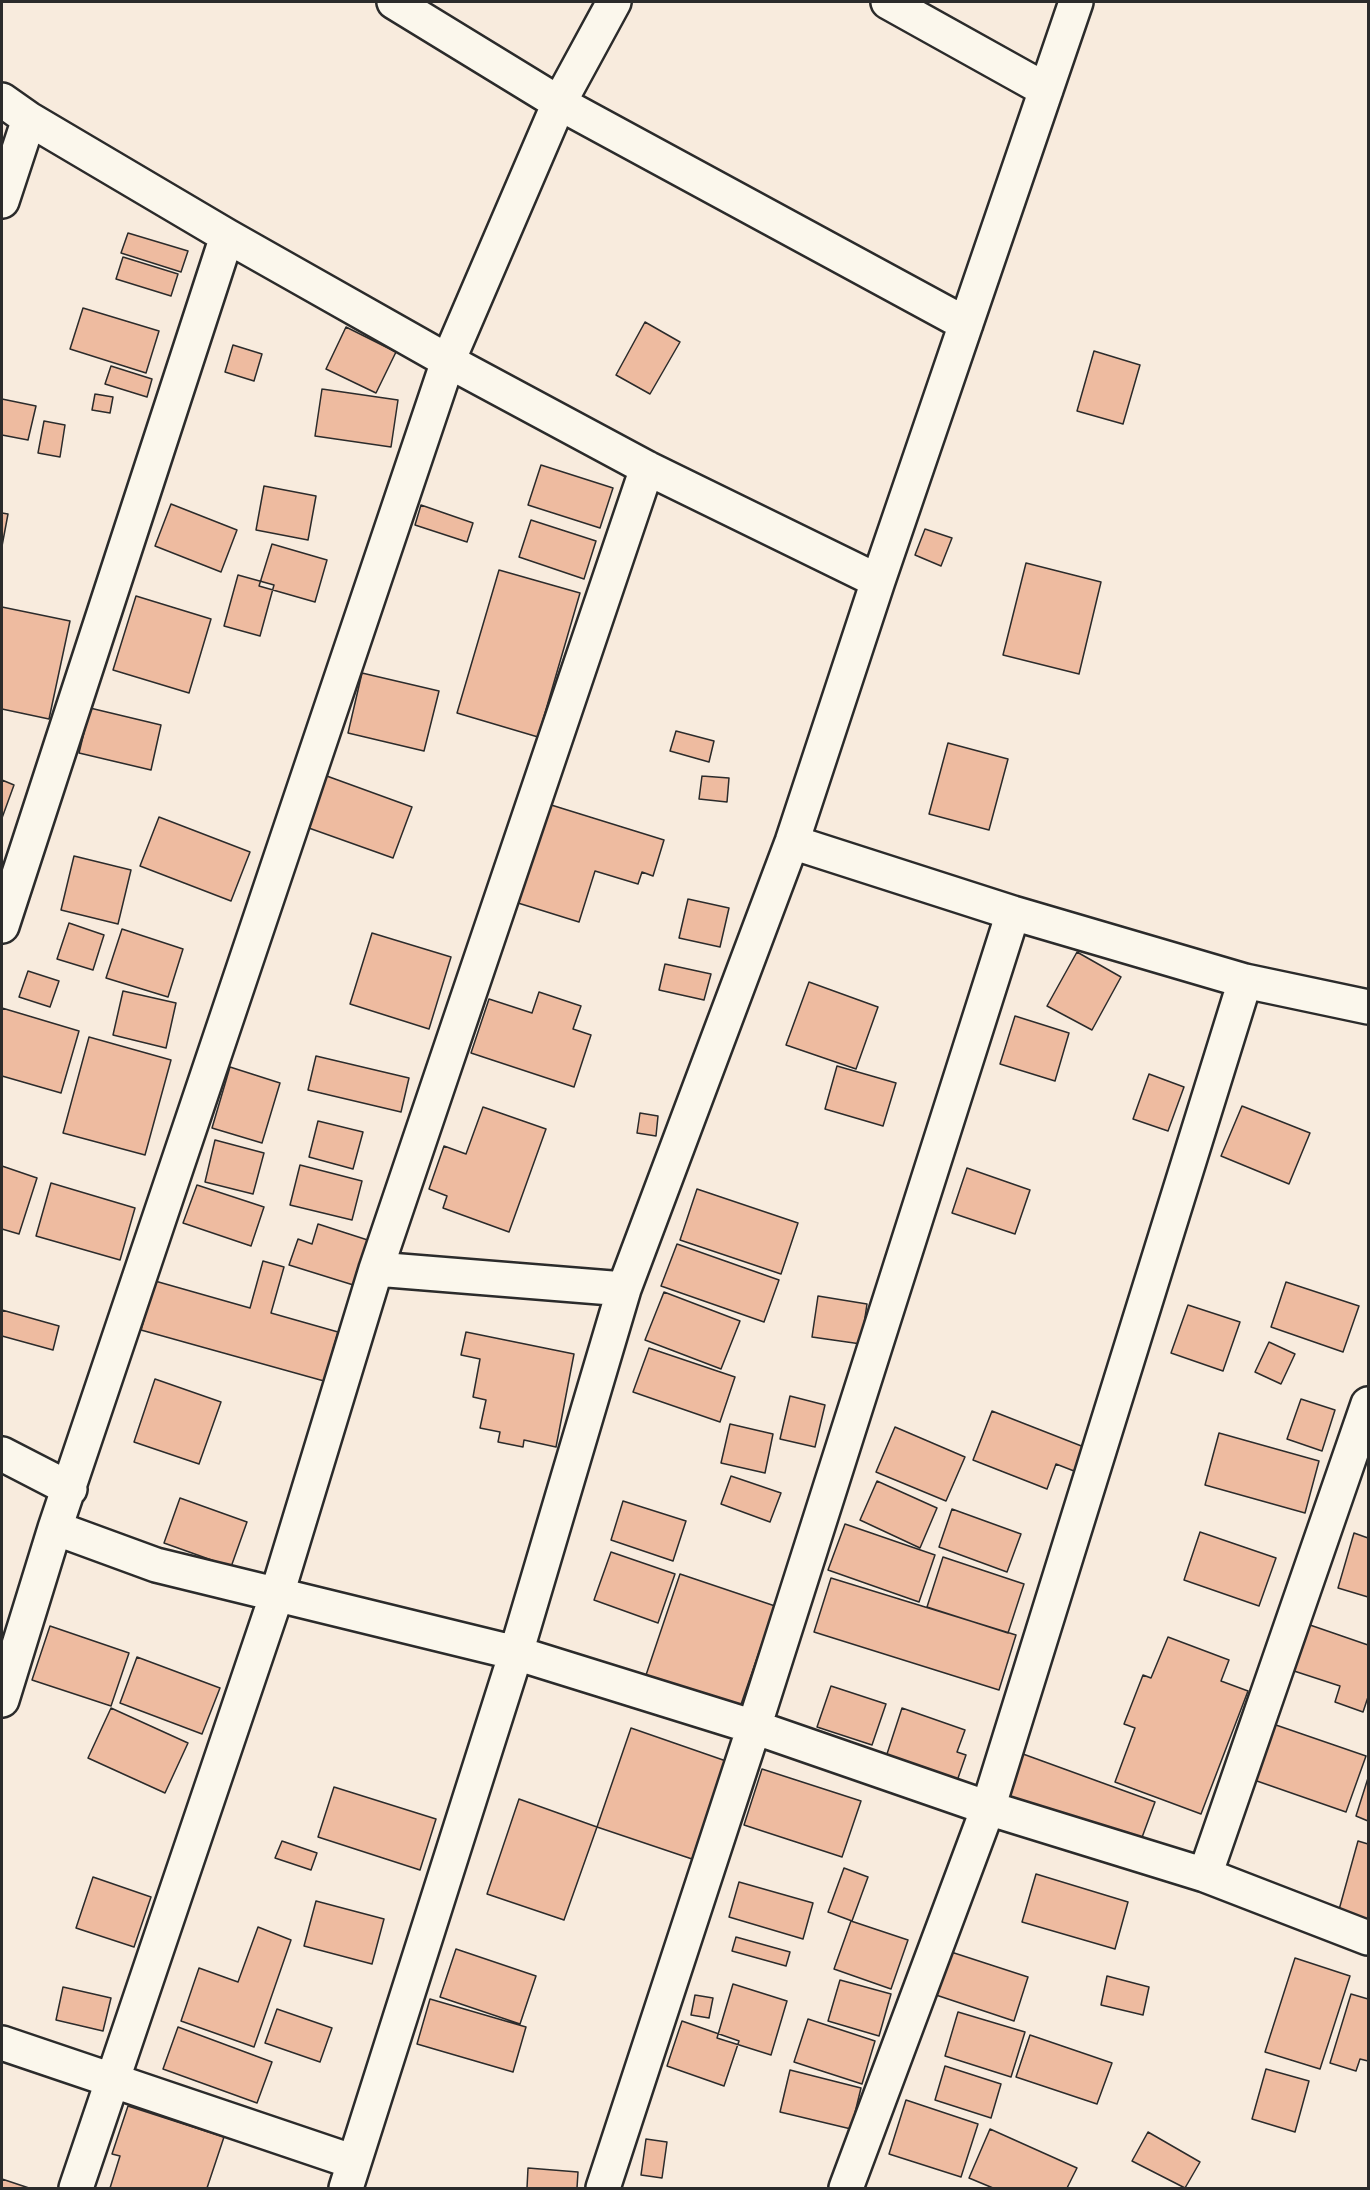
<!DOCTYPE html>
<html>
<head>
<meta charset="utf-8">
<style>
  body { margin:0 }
  #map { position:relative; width:1370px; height:2190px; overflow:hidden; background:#f8ebdd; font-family:Sriracha,sans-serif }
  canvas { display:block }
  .frame { position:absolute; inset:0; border:3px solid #2b2b2b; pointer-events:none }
</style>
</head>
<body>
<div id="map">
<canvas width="1370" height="2190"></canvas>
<div class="frame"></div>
</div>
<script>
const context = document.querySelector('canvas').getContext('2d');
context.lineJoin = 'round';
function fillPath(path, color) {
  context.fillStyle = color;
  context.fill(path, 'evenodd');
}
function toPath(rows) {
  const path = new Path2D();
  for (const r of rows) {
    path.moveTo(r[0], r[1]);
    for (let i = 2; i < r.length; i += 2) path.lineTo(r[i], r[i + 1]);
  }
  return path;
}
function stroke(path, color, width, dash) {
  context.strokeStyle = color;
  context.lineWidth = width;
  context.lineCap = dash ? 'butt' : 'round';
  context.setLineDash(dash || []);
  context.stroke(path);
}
const building = toPath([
  [128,233,188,251,181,272,121,253,128,233],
  [123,257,178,274,171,296,116,279,123,257],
  [83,308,159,331,146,373,70,349,83,308],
  [645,322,680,342,650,394,616,375,645,322],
  [346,327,396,352,376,393,326,369,346,327],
  [233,345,262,354,254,381,225,372,233,345],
  [1094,351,1140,365,1123,424,1077,411,1094,351],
  [111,366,152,379,147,397,105,384,111,366],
  [322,389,398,400,391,447,315,436,322,389],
  [95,394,113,397,110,413,92,410,95,394],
  [2,399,36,406,28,440,2,435,2,399],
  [44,421,65,425,60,457,38,453,44,421],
  [541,465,613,488,600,528,528,505,541,465],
  [264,486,316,496,308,540,256,530,264,486],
  [171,504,237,530,221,572,155,546,171,504],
  [421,505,473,523,467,542,415,525,421,505],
  [2,513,8,514,2,546,2,513],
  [531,520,596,541,584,579,519,557,531,520],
  [925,529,952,538,941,566,915,555,925,529],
  [272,544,327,560,315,602,259,586,272,544],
  [1026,563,1101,582,1079,674,1003,655,1026,563],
  [499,570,580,593,538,737,457,713,499,570],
  [238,575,274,585,260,636,224,626,238,575],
  [136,596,211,619,189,693,113,670,136,596],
  [2,607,70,621,49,719,2,709,2,607],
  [362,673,439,691,424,751,348,733,362,673],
  [90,708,161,725,151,770,79,753,90,708],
  [676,731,714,741,709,762,670,751,676,731],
  [948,743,1008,759,989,830,929,814,948,743],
  [324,775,412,807,393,858,306,827,324,775],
  [702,776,729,778,727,802,699,799,702,776],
  [2,780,14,785,2,818,2,780],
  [548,804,664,840,653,876,642,872,638,884,595,871,579,922,518,903,548,804],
  [159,817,250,852,231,901,140,866,159,817],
  [74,856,131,870,118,924,61,910,74,856],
  [688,899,729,908,720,947,679,938,688,899],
  [69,923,104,935,93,970,57,959,69,923],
  [122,929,183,949,168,997,106,978,122,929],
  [372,933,451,957,429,1029,350,1004,372,933],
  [1077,952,1121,977,1092,1030,1047,1006,1077,952],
  [665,964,711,974,704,1000,659,990,665,964],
  [28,971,59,981,50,1007,19,997,28,971],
  [809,982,878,1007,856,1069,786,1045,809,982],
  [123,991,176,1003,166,1048,113,1035,123,991],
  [539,992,581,1006,573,1029,591,1035,574,1087,471,1053,489,999,532,1013,539,992],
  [2,1008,79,1031,61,1093,2,1076,2,1008],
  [1015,1016,1069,1033,1055,1081,1000,1064,1015,1016],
  [89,1037,171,1060,145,1155,63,1133,89,1037],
  [316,1056,409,1078,401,1112,308,1090,316,1056],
  [837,1066,896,1083,883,1126,825,1109,837,1066],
  [230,1067,280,1083,262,1143,212,1128,230,1067],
  [1149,1074,1184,1087,1168,1131,1133,1119,1149,1074],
  [1242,1106,1310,1133,1289,1184,1221,1156,1242,1106],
  [483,1107,546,1129,509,1232,443,1208,447,1196,429,1189,444,1146,466,1154,483,1107],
  [640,1113,658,1116,656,1136,637,1133,640,1113],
  [318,1121,363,1132,353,1169,309,1157,318,1121],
  [215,1140,264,1153,253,1194,205,1182,215,1140],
  [300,1165,362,1181,352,1220,290,1205,300,1165],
  [2,1166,37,1178,19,1234,2,1229,2,1166],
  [967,1168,1030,1190,1015,1234,952,1213,967,1168],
  [51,1183,135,1208,120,1260,36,1236,51,1183],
  [197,1185,264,1207,251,1246,183,1223,197,1185],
  [697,1189,798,1223,781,1274,680,1240,697,1189],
  [318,1224,377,1243,363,1288,289,1265,298,1239,312,1244,318,1224],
  [677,1244,779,1280,764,1322,661,1286,677,1244],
  [263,1261,284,1267,271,1313,338,1332,324,1381,141,1330,155,1281,250,1308,263,1261],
  [1286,1282,1359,1306,1343,1352,1271,1327,1286,1282],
  [664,1292,740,1321,721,1369,645,1340,664,1292],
  [818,1296,867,1304,861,1344,812,1337,818,1296],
  [1188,1305,1240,1322,1223,1371,1171,1353,1188,1305],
  [2,1310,59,1326,53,1350,2,1336,2,1310],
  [466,1332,574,1354,556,1447,524,1440,523,1447,498,1442,500,1432,480,1428,486,1400,473,1397,480,1359,461,1355,466,1332],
  [1269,1342,1295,1354,1281,1384,1255,1372,1269,1342],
  [649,1348,735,1377,720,1422,633,1392,649,1348],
  [155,1379,221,1402,199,1464,134,1442,155,1379],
  [790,1396,825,1405,815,1447,780,1439,790,1396],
  [1301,1399,1335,1410,1322,1451,1287,1439,1301,1399],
  [992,1411,1084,1447,1074,1471,1056,1464,1047,1489,973,1460,992,1411],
  [730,1424,773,1434,765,1473,721,1463,730,1424],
  [895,1427,965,1457,946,1501,876,1472,895,1427],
  [1219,1433,1319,1461,1305,1513,1205,1485,1219,1433],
  [731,1476,781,1493,770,1522,721,1504,731,1476],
  [877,1481,937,1508,920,1548,860,1520,877,1481],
  [180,1498,247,1522,231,1567,164,1543,180,1498],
  [623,1501,686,1521,673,1561,611,1540,623,1501],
  [952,1509,1021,1534,1007,1572,939,1547,952,1509],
  [845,1524,935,1555,919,1602,828,1570,845,1524],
  [1200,1532,1276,1558,1259,1606,1184,1580,1200,1532],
  [1354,1533,1368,1538,1368,1597,1338,1588,1354,1533],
  [611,1552,675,1574,658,1623,594,1600,611,1552],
  [943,1557,1024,1584,1008,1633,927,1607,943,1557],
  [680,1574,775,1606,738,1713,644,1681,680,1574],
  [831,1578,1016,1635,999,1690,814,1632,831,1578],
  [1310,1625,1368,1645,1368,1697,1363,1712,1335,1702,1340,1686,1294,1671,1310,1625],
  [50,1626,129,1653,111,1706,32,1680,50,1626],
  [1168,1637,1229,1660,1221,1681,1248,1691,1201,1814,1115,1782,1135,1728,1124,1724,1143,1675,1151,1678,1168,1637],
  [137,1657,220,1688,202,1734,120,1703,137,1657],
  [831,1686,886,1704,872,1745,817,1727,831,1686],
  [111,1708,188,1743,165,1793,88,1758,111,1708],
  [902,1708,965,1730,957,1752,966,1755,957,1781,886,1757,902,1708],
  [1273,1724,1366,1756,1346,1812,1254,1780,1273,1724],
  [631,1728,726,1761,692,1859,597,1827,631,1728],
  [1023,1754,1155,1802,1137,1851,1005,1802,1023,1754],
  [762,1769,861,1801,842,1857,744,1825,762,1769],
  [1368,1778,1368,1821,1356,1816,1368,1778],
  [334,1787,436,1819,420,1870,318,1837,334,1787],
  [519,1799,597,1827,564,1920,487,1894,519,1799],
  [282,1841,317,1853,311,1870,275,1858,282,1841],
  [1358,1841,1368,1844,1368,1926,1337,1917,1358,1841],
  [844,1868,868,1877,852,1921,828,1912,844,1868],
  [1036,1874,1128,1902,1115,1949,1022,1922,1036,1874],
  [93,1877,151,1897,134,1947,76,1928,93,1877],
  [739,1882,813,1903,803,1939,729,1917,739,1882],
  [316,1901,384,1919,372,1964,304,1946,316,1901],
  [851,1921,908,1940,891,1989,834,1969,851,1921],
  [258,1927,291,1940,254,2047,181,2021,199,1968,238,1982,258,1927],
  [736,1937,790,1952,786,1966,732,1951,736,1937],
  [456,1949,536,1976,520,2024,440,1997,456,1949],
  [948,1951,1028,1977,1014,2021,933,1994,948,1951],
  [1295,1958,1350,1976,1320,2069,1265,2052,1295,1958],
  [1107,1976,1149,1987,1143,2015,1101,2005,1107,1976],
  [840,1980,891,1994,879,2036,828,2021,840,1980],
  [733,1984,787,2001,771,2055,717,2038,733,1984],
  [63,1987,111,1998,103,2031,56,2020,63,1987],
  [1351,1994,1368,1999,1368,2061,1360,2059,1356,2071,1330,2063,1351,1994],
  [695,1995,713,1998,709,2018,691,2015,695,1995],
  [430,1999,526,2027,513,2072,417,2044,430,1999],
  [277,2009,332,2028,320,2062,265,2043,277,2009],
  [958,2012,1025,2032,1011,2077,945,2056,958,2012],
  [808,2019,875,2041,862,2084,794,2062,808,2019],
  [682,2021,739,2041,724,2086,667,2066,682,2021],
  [178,2027,272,2062,257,2103,163,2069,178,2027],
  [1030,2035,1112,2063,1097,2104,1016,2077,1030,2035],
  [945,2066,1001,2084,991,2118,935,2100,945,2066],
  [1266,2069,1309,2081,1295,2132,1252,2119,1266,2069],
  [790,2070,861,2088,851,2129,780,2112,790,2070],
  [906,2100,978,2124,961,2177,889,2154,906,2100],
  [128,2106,224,2137,207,2188,110,2188,120,2156,112,2154,128,2106],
  [990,2129,1077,2168,1067,2188,993,2188,969,2178,990,2129],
  [1148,2132,1200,2162,1185,2188,1132,2161,1148,2132],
  [646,2139,667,2142,662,2178,641,2175,646,2139],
  [528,2168,578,2172,577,2188,527,2188,528,2168],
  [2,2179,29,2188,2,2188,2,2179]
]);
const minor = toPath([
  [394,2,559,103,966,324],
  [888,2,1046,90],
  [2,100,29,119,227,236,448,361,647,468,878,581],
  [2,201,29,119],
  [792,842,1013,913,1245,981,1368,1007],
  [2,926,227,236],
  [376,1269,624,1289],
  [2,1454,70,1489],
  [55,1528,156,1565,516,1653,754,1727,988,1808,1205,1875,1368,1938],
  [2,1700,55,1528,448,361,559,103,614,2],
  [1205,1875,1368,1404],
  [2,2043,354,2162],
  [76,2188,277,1594,376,1269,647,468],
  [346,2188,516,1653,624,1289,792,842,878,581,1076,2],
  [603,2188,754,1727,1013,913],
  [846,2188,988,1808,1245,981]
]);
fillPath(building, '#eebba0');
stroke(building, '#2b2b2b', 1.5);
stroke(minor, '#2b2b2b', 38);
stroke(minor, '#fbf7ec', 33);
</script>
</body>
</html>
